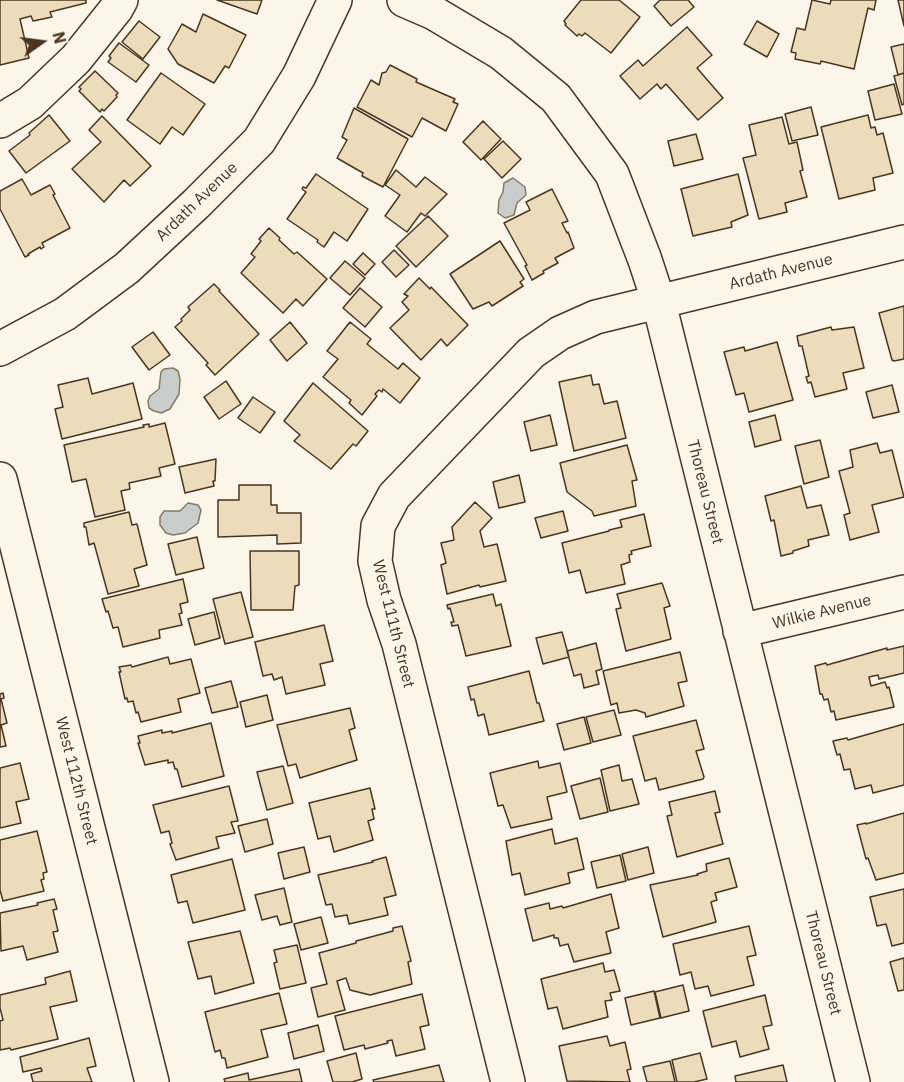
<!DOCTYPE html>
<html>
<head>
<meta charset="utf-8">
<style>
  body { margin:0 }
  #map { position:relative; width:904px; height:1082px; overflow:hidden; background:#fbf6e9; font-family:"IBM Plex Sans",sans-serif }
  canvas { display:block }
  .north { position:absolute; left:12px; top:12px; width:60px; height:60px; -webkit-text-stroke:4px #fbf6e9; paint-order:stroke; rotate:76deg; font-size:16px; font-weight:700; line-height:24px; text-align:center; color:#4a3520 }
  .north::after { content:''; display:block; margin:auto; width:21px; height:27px; background:#4a3520; clip-path:polygon(50% 0,100% 100%,50% 72%,0 100%) }
</style>
</head>
<body>
<div id="map">
<canvas width="904" height="1082"></canvas>
<div class="north">N</div>
</div>
<script>
const context = document.querySelector('canvas').getContext('2d');
context.lineJoin = 'round';
function fillPath(path, color) {
  context.fillStyle = color;
  context.fill(path, 'evenodd');
}
function toPath(rows) {
  const path = new Path2D();
  for (const r of rows) {
    path.moveTo(r[0], r[1]);
    for (let i = 2; i < r.length; i += 2) path.lineTo(r[i], r[i + 1]);
  }
  return path;
}
function stroke(path, color, width, dash) {
  context.strokeStyle = color;
  context.lineWidth = width;
  context.lineCap = dash ? 'butt' : 'round';
  context.setLineDash(dash || []);
  context.stroke(path);
}
function drawText(font, color, halo, rows, align = 'center') {
  context.font = font + ' "IBM Plex Sans",sans-serif';
  context.lineWidth = 4.5;
  context.setLineDash([]);
  context.textBaseline = 'middle';
  context.strokeStyle = halo;
  context.fillStyle = color;
  for (const [text, x, y, turn = 0] of rows) {
    context.save();
    context.translate(x, y);
    context.rotate((+turn || 0) * Math.PI / 180);
    context.textAlign = isNaN(turn) ? turn : align;
    if (halo) context.strokeText(text, 0, 0);
    context.fillText(text, 0, 0);
    context.restore();
  }
}
const water = toPath([
  [513,178,525,187,526,195,517,203,514,215,505,218,498,213,499,200,503,192,504,183,513,178],
  [173,368,178,371,180,379,179,394,170,409,161,413,154,411,149,408,148,401,150,396,159,389,161,372,164,369,173,368],
  [188,503,198,505,201,510,198,523,185,533,173,535,166,533,160,525,160,517,164,511,180,511,188,503]
]);
const building = toPath([
  [0,0,86,0,86,3,50,12,52,17,33,21,31,16,20,19,29,58,0,65,0,0],
  [217,0,262,0,257,14,217,0],
  [581,0,619,0,640,17,611,53,585,33,582,36,579,34,577,36,565,25,566,24,564,21,581,0],
  [660,0,688,0,694,7,671,26,654,6,660,0],
  [812,0,830,4,831,0,876,0,874,10,868,8,854,69,821,61,820,64,795,59,796,53,791,52,797,28,805,30,812,0],
  [898,0,904,0,904,26,898,0],
  [203,14,246,35,229,68,225,66,214,83,178,64,168,49,182,24,196,32,203,14],
  [139,21,160,37,143,59,122,42,139,21],
  [757,21,779,34,767,57,744,44,757,21],
  [687,27,712,55,697,68,723,98,698,120,666,84,661,89,657,84,640,99,620,76,638,60,643,66,687,27],
  [119,43,149,65,136,82,108,62,111,58,109,56,119,43],
  [904,44,904,73,898,75,891,47,904,44],
  [390,65,417,79,416,82,455,99,453,102,458,104,446,131,422,118,412,137,357,107,371,80,379,85,382,73,386,72,390,65],
  [95,71,118,93,116,95,117,97,104,111,102,109,100,112,79,91,81,89,79,87,95,71],
  [161,73,205,104,183,135,172,127,160,144,127,120,161,73],
  [904,73,904,104,902,105,894,76,904,73],
  [894,84,902,114,875,120,868,91,894,84],
  [811,107,818,135,792,141,785,114,811,107],
  [354,108,408,139,383,187,362,176,363,173,337,158,347,140,342,137,354,108],
  [49,115,70,141,26,173,9,151,30,135,29,133,49,115],
  [868,115,871,128,875,127,877,135,883,133,893,173,873,178,875,190,839,199,821,127,868,115],
  [102,116,151,166,130,186,124,180,104,202,72,169,101,142,89,130,102,116],
  [782,117,789,144,797,142,803,170,800,171,807,197,785,203,787,212,759,219,743,158,756,155,749,125,782,117],
  [483,121,501,139,481,160,463,142,483,121],
  [696,134,703,159,674,166,668,141,696,134],
  [503,141,521,159,502,178,484,159,503,141],
  [396,170,416,187,425,177,447,194,425,216,421,213,407,232,385,216,400,195,385,185,396,170],
  [316,174,368,209,347,241,334,232,324,247,317,242,318,240,287,219,306,192,302,189,303,187,306,188,316,174],
  [738,174,748,215,731,222,732,227,693,236,681,189,738,174],
  [22,179,31,195,50,185,55,194,53,195,70,228,42,243,44,247,41,249,40,247,28,254,29,255,25,257,0,209,0,191,22,179],
  [552,189,568,221,562,223,567,233,568,232,574,248,555,258,558,263,543,271,544,273,532,280,525,266,527,265,504,223,530,210,526,202,552,189],
  [428,216,448,236,416,267,396,246,428,216],
  [269,228,280,238,279,240,294,254,297,252,327,279,303,306,296,299,283,313,241,273,255,257,251,254,261,241,259,239,269,228],
  [500,241,524,279,520,282,523,286,492,306,489,302,473,309,450,274,500,241],
  [394,250,409,265,396,277,382,262,394,250],
  [363,253,375,264,365,275,353,264,363,253],
  [345,261,365,278,350,295,330,278,345,261],
  [419,278,430,289,431,287,468,325,447,346,441,339,421,360,390,328,409,310,402,302,408,296,404,294,419,278],
  [214,284,220,290,219,291,259,334,215,375,206,365,208,363,175,327,182,321,181,319,190,310,188,307,214,284],
  [360,288,382,307,365,327,343,308,360,288],
  [904,306,904,359,894,361,892,360,879,313,904,306],
  [290,322,307,343,287,361,270,340,290,322],
  [350,322,371,339,367,344,398,369,403,363,420,378,400,403,383,389,382,392,379,390,375,394,377,396,362,415,349,403,351,400,323,377,338,359,327,351,350,322],
  [831,327,832,330,854,327,864,368,843,373,847,389,815,397,811,382,808,383,806,377,809,376,802,346,799,346,797,336,831,327],
  [153,332,170,355,149,370,132,347,153,332],
  [777,342,793,400,749,412,744,393,736,395,724,352,744,347,745,351,777,342],
  [591,375,593,385,599,384,604,404,617,401,626,438,574,451,559,382,591,375],
  [88,378,92,394,133,383,142,419,62,439,55,409,63,407,58,385,88,378],
  [226,381,241,404,219,419,204,397,226,381],
  [313,383,368,431,356,446,353,444,331,469,294,441,300,435,284,421,313,383],
  [892,385,899,412,873,418,866,392,892,385],
  [253,397,275,412,260,433,238,418,253,397],
  [550,415,557,445,531,451,524,422,550,415],
  [775,415,781,440,755,447,749,422,775,415],
  [165,423,175,464,159,468,161,476,129,483,130,489,121,491,125,510,95,517,86,479,72,482,64,445,144,427,143,425,149,424,149,427,165,423],
  [820,440,829,477,804,484,795,446,820,440],
  [877,443,880,453,892,450,904,497,872,505,879,532,850,540,844,515,850,513,839,471,853,467,850,450,877,443],
  [627,445,637,480,632,481,636,506,594,516,592,511,567,492,560,463,627,445],
  [216,459,215,481,213,481,214,486,185,493,179,467,216,459],
  [519,475,525,502,499,508,493,482,519,475],
  [239,485,271,485,271,505,277,505,277,513,301,513,301,543,277,544,277,535,218,537,218,500,239,500,239,485],
  [801,486,807,508,821,505,829,535,808,540,809,546,793,551,793,553,781,556,774,520,771,521,765,496,801,486],
  [475,502,492,518,480,531,484,547,497,544,506,581,480,587,479,585,447,594,441,565,446,563,441,543,454,540,452,527,475,502],
  [563,511,568,531,541,538,535,518,563,511],
  [129,512,132,525,137,524,147,565,134,569,139,586,108,594,94,543,89,545,86,527,84,527,84,523,129,512],
  [644,514,651,546,631,551,632,554,629,555,630,562,621,565,625,584,586,593,580,570,569,573,562,543,609,531,609,530,622,527,620,520,644,514],
  [197,537,204,568,176,575,168,544,197,537],
  [250,551,299,551,299,585,295,586,293,610,251,610,250,551],
  [183,579,188,602,180,604,182,613,179,614,182,625,159,630,160,638,123,647,118,627,113,628,108,611,106,612,102,599,183,579],
  [662,583,670,606,664,608,671,639,626,651,616,609,621,608,617,594,662,583],
  [241,592,253,637,225,644,213,599,241,592],
  [493,594,496,606,501,604,511,646,466,656,458,625,452,626,451,622,454,622,450,608,448,609,447,605,493,594],
  [214,612,220,638,195,645,188,619,214,612],
  [324,625,333,661,320,664,325,685,286,694,282,677,274,680,272,674,263,676,255,642,324,625],
  [562,632,569,657,543,664,536,638,562,632],
  [596,643,602,669,596,671,599,684,584,688,581,674,574,676,567,651,596,643],
  [904,646,904,673,879,679,878,675,869,677,871,686,885,682,887,688,889,687,894,707,836,720,834,711,831,712,828,699,824,700,822,694,820,694,815,666,826,663,827,665,887,648,887,650,904,646],
  [680,652,687,681,678,683,684,706,646,717,645,713,636,710,619,713,617,703,611,705,603,671,680,652],
  [168,657,170,664,191,659,200,693,178,699,181,712,141,722,138,712,136,713,133,701,128,702,127,698,125,699,119,672,121,672,119,667,131,665,132,667,168,657],
  [529,671,537,703,539,703,544,721,489,735,484,714,478,716,474,699,471,700,468,687,529,671],
  [231,681,238,707,212,713,205,688,231,681],
  [3,693,4,698,1,699,7,723,1,725,6,746,0,747,0,694,3,693],
  [267,695,273,720,246,727,240,702,267,695],
  [350,708,355,728,349,730,357,760,300,778,296,764,288,766,277,725,350,708],
  [614,710,621,735,593,742,586,717,614,710],
  [584,717,591,743,564,750,557,724,584,717],
  [696,720,704,749,696,751,704,777,703,779,659,790,656,778,645,781,633,736,696,720],
  [211,723,224,776,182,787,177,769,175,769,173,762,168,763,168,760,145,765,138,743,140,743,138,736,162,730,162,733,172,731,172,733,211,723],
  [904,724,904,785,873,793,871,785,855,789,850,769,844,770,840,754,837,755,833,741,847,738,848,740,904,724],
  [538,761,539,768,560,763,567,792,547,797,552,819,511,828,503,805,498,806,490,773,538,761],
  [20,763,29,799,16,802,21,823,0,828,0,768,20,763],
  [619,765,622,781,632,779,639,804,610,811,601,770,619,765],
  [283,766,293,803,267,810,257,772,283,766],
  [600,778,608,812,580,819,571,786,600,778],
  [229,786,238,821,231,822,235,833,216,837,219,848,176,860,170,844,172,843,169,831,161,833,153,805,229,786],
  [370,788,375,809,372,809,374,819,368,821,373,840,334,852,330,836,318,839,309,803,370,788],
  [715,791,720,812,715,813,723,844,677,857,667,816,672,815,669,802,715,791],
  [904,813,904,873,876,880,868,858,866,859,857,825,866,823,866,824,904,813],
  [267,819,273,844,245,852,238,826,267,819],
  [552,829,555,844,577,838,584,869,568,873,570,883,525,895,520,873,512,875,506,841,552,829],
  [37,831,47,872,43,873,44,879,41,880,44,891,3,901,0,890,0,840,37,831],
  [304,847,310,872,284,879,278,853,304,847],
  [648,847,654,873,628,880,622,854,648,847],
  [620,855,626,881,597,888,591,862,620,855],
  [386,857,396,895,384,898,388,915,349,924,347,915,335,917,332,904,326,905,318,875,373,862,372,861,386,857],
  [729,858,737,887,715,893,717,900,711,902,716,922,663,937,650,885,698,875,697,874,707,871,706,864,729,858],
  [232,859,245,910,193,923,187,901,178,903,171,875,232,859],
  [284,888,292,922,280,925,277,916,262,920,255,895,284,888],
  [904,889,904,943,892,946,886,924,877,926,870,897,904,889],
  [611,894,619,928,606,932,611,953,574,962,568,944,560,946,558,938,554,938,554,935,533,941,525,909,549,903,550,909,562,906,563,908,611,894],
  [54,899,57,909,53,910,58,931,53,932,58,952,27,960,23,946,1,951,0,913,38,905,37,903,54,899],
  [321,917,328,943,301,950,294,924,321,917],
  [402,926,411,961,408,962,412,984,370,995,350,990,346,978,337,981,345,1010,318,1017,311,988,327,984,319,953,356,943,356,941,393,931,393,928,402,926],
  [749,926,756,955,747,957,754,985,711,996,708,986,695,989,691,972,680,975,673,944,749,926],
  [240,931,254,983,215,994,211,976,198,979,188,942,240,931],
  [297,945,306,983,280,989,274,963,277,962,274,950,297,945],
  [904,958,904,990,898,991,890,962,904,958],
  [603,963,605,972,614,970,620,991,610,993,612,1000,605,1001,608,1017,563,1029,557,1007,548,1009,541,979,603,963],
  [70,971,77,1001,50,1007,58,1039,11,1050,10,1048,0,1050,0,1021,3,1020,0,1008,0,995,46,984,45,978,70,971],
  [683,985,689,1011,661,1018,655,992,683,985],
  [654,991,660,1018,631,1025,625,998,654,991],
  [279,993,287,1024,261,1030,268,1057,227,1068,225,1058,222,1058,220,1050,215,1052,205,1012,279,993],
  [422,994,429,1025,420,1027,425,1049,396,1056,392,1040,387,1041,388,1043,365,1049,364,1045,344,1050,335,1016,422,994],
  [765,995,772,1025,763,1027,769,1049,740,1057,736,1041,712,1047,703,1011,765,995],
  [318,1025,324,1051,294,1059,288,1033,318,1025],
  [607,1036,610,1046,625,1042,631,1069,627,1070,630,1082,567,1081,559,1046,607,1036],
  [89,1038,96,1066,87,1068,92,1082,33,1082,31,1074,42,1071,41,1068,23,1072,20,1057,89,1038],
  [356,1053,362,1079,352,1082,333,1082,327,1061,356,1053],
  [700,1053,707,1079,694,1082,677,1082,672,1060,700,1053],
  [670,1061,675,1082,647,1082,643,1067,670,1061],
  [439,1065,444,1082,374,1082,373,1080,439,1065],
  [783,1065,787,1082,736,1082,735,1076,783,1065],
  [299,1069,302,1082,225,1082,224,1079,248,1073,249,1080,299,1069]
]);
const minor = toPath([
  [404,0,434,13,501,53,556,98,612,174,645,260,659,303,853,1082],
  [0,121,30,103,76,59,116,9,121,0],
  [0,349,65,314,127,268,196,204,259,141,299,76,335,0],
  [0,479,152,1082],
  [740,631,904,592],
  [508,1082,399,644,384,600,375,561,378,526,394,496,531,353,560,333,596,317,904,242]
]);
const streetNames = [
  ["Ardath Avenue",197,202,-44],
  ["Ardath Avenue",781,272,-14],
  ["Thoreau Street",705,492,76],
  ["Wilkie Avenue",822,612,-14],
  ["West 111th Street",393,624,76],
  ["West 112th Street",76,781,76],
  ["Thoreau Street",823,963,76]
];
fillPath(water, '#c9cecd');
stroke(water, '#887966', 1.5);
fillPath(building, '#ecdcbc');
stroke(building, '#4a3520', 1.5);
stroke(minor, '#4a3520', 36);
stroke(minor, '#fbf6e9', 33);
drawText('16px', '#4a3520', '#fbf6e9', streetNames);
</script>
</body>
</html>
